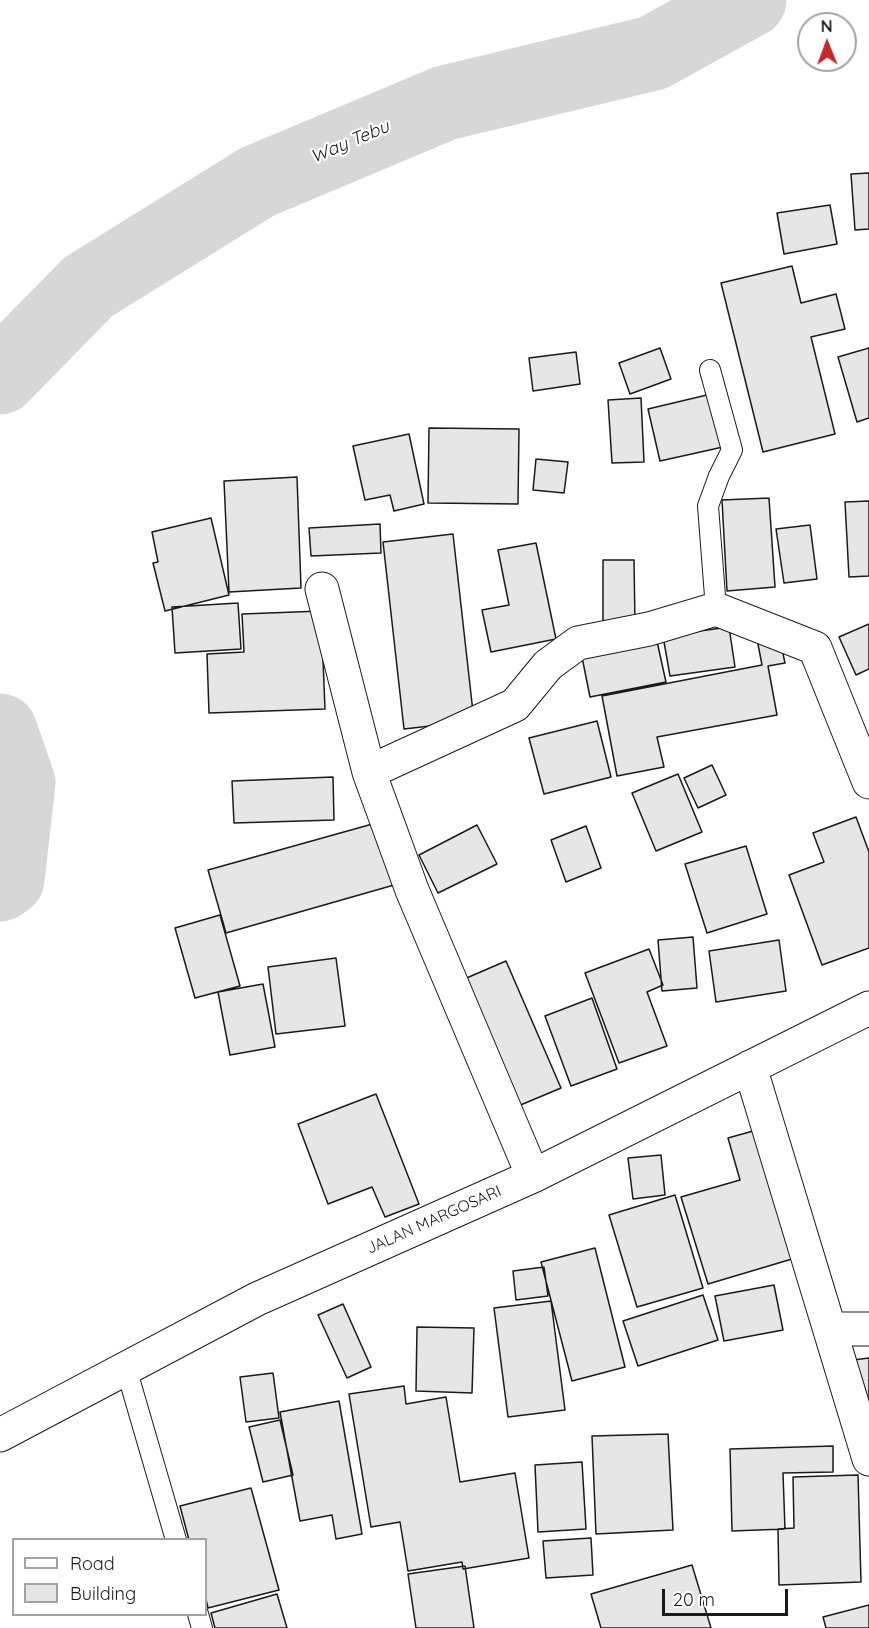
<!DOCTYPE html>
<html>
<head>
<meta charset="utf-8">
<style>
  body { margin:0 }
  #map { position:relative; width:869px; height:1628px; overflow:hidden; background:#fff; font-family:Quicksand,sans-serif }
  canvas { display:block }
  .legend { position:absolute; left:12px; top:1538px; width:195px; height:78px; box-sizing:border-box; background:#fff; border:2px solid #a3a3a3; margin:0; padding:8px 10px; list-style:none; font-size:18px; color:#1a1a1a }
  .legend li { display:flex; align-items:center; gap:12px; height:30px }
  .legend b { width:30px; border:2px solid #a3a3a3 }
  .north { position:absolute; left:797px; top:12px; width:60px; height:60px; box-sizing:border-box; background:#fff; border:2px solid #a3a3a3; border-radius:50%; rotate:359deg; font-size:16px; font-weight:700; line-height:24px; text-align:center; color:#1a1a1a }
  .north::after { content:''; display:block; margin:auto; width:21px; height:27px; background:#c62828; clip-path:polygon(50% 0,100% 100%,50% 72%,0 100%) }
  .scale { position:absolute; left:662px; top:1589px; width:126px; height:27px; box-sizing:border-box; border:3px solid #1a1a1a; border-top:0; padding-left:8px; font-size:18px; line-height:21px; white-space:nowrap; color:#1a1a1a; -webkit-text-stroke:4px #fff; paint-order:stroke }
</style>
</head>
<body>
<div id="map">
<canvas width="869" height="1628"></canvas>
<ul class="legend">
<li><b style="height:8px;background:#fff"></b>Road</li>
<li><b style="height:16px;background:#e6e6e6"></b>Building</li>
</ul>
<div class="north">N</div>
<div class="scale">20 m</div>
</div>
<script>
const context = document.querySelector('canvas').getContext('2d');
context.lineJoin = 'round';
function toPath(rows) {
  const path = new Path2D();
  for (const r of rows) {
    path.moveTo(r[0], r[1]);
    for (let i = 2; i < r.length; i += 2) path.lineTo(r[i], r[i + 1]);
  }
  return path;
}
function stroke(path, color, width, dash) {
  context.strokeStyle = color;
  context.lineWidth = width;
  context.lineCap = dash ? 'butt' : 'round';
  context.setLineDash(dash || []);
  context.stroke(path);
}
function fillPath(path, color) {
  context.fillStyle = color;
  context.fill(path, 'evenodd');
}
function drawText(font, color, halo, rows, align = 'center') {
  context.font = font + ' Quicksand,sans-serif';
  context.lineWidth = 4.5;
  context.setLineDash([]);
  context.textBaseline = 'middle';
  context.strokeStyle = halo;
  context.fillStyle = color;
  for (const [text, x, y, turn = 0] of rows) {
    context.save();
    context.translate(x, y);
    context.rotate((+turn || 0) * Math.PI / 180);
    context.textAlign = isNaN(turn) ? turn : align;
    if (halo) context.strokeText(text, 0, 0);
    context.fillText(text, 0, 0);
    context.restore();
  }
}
const river = toPath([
  [0,377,88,287,257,182,445,103,653,53,749,0],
  [0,731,18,783,7,879,0,884]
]);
const building = toPath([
  [869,173,869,229,855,230,851,174,869,173],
  [830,205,837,244,784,254,777,213,830,205],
  [792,266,801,303,836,294,845,329,811,337,835,434,763,452,721,283,792,266],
  [660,348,671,379,630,394,619,363,660,348],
  [869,348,869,418,857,422,838,357,869,348],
  [576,352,580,384,533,391,529,358,576,352],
  [711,394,723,447,660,461,648,409,711,394],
  [641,398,644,462,612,463,608,400,641,398],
  [429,428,519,429,518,504,428,503,429,428],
  [409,434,424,504,394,511,390,495,365,500,353,446,409,434],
  [536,459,568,462,564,493,533,490,536,459],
  [297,477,301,588,229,592,224,481,297,477],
  [769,498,775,587,727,591,722,500,769,498],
  [869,501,869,576,849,577,845,502,869,501],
  [211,518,229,595,165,611,153,563,158,562,152,532,211,518],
  [380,524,381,553,311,556,309,528,380,524],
  [810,525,817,579,784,583,776,529,810,525],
  [453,534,474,721,404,729,383,542,453,534],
  [536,543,556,639,491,652,482,610,509,605,498,550,536,543],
  [603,560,634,560,635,625,603,625,603,560],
  [238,603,241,649,175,653,172,607,238,603],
  [321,611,325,709,209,713,207,654,244,652,242,614,321,611],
  [869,624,869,669,856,675,839,637,869,624],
  [729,627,735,667,670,676,663,636,729,627],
  [779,635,785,663,768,666,777,715,657,737,664,767,617,776,602,696,762,665,757,639,779,635],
  [656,637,666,682,590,697,581,652,656,637],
  [597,721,611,777,544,794,529,738,597,721],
  [712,765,726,795,698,808,684,778,712,765],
  [678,774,702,832,656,851,632,793,678,774],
  [333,777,334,820,234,823,232,781,333,777],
  [856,817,869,852,869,948,822,965,789,875,824,862,813,833,856,817],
  [376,823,394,885,226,933,208,870,376,823],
  [477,825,497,864,438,893,419,855,477,825],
  [586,826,601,868,566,882,551,840,586,826],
  [746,846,767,914,707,933,685,864,746,846],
  [220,915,240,986,195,998,175,928,220,915],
  [693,937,697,988,662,991,658,940,693,937],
  [779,940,786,991,716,1002,709,951,779,940],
  [649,949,663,985,647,992,667,1046,619,1063,585,973,649,949],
  [336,958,345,1026,276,1034,268,967,336,958],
  [506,961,561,1088,511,1109,455,983,506,961],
  [263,984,275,1047,230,1055,218,992,263,984],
  [592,998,617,1069,571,1086,545,1016,592,998],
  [376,1094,419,1204,385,1217,372,1187,328,1204,298,1124,376,1094],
  [753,1131,792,1259,708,1284,681,1197,740,1180,728,1138,753,1131],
  [661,1155,665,1195,633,1199,628,1158,661,1155],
  [675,1195,703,1288,637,1307,609,1215,675,1195],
  [595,1248,625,1367,572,1381,541,1262,595,1248],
  [544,1267,548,1296,516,1300,513,1271,544,1267],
  [774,1285,783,1330,724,1341,715,1296,774,1285],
  [703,1295,718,1340,638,1366,623,1321,703,1295],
  [551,1301,565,1410,508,1417,494,1308,551,1301],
  [343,1304,371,1367,347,1378,318,1315,343,1304],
  [417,1327,474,1328,472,1393,416,1391,417,1327],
  [869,1358,869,1449,853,1360,869,1358],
  [273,1373,279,1418,246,1422,240,1377,273,1373],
  [404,1386,406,1404,446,1397,460,1482,515,1473,529,1558,463,1569,462,1562,408,1571,400,1522,371,1527,349,1394,404,1386],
  [339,1401,362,1534,336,1539,332,1515,300,1521,280,1412,339,1401],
  [280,1420,293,1475,263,1482,249,1427,280,1420],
  [668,1434,673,1530,596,1534,592,1436,668,1434],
  [833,1446,833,1472,783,1473,785,1529,732,1531,730,1449,833,1446],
  [582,1462,586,1529,538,1532,535,1465,582,1462],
  [858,1475,861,1582,779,1585,778,1529,794,1528,793,1477,858,1475],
  [251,1488,279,1590,208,1608,206,1599,206,1540,189,1540,180,1506,251,1488],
  [591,1538,593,1575,546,1578,543,1541,591,1538],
  [692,1565,711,1628,601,1628,591,1594,692,1565],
  [465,1566,474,1628,416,1628,408,1574,465,1566],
  [277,1594,287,1628,215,1628,211,1613,277,1594],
  [869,1605,869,1628,826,1628,823,1617,869,1605]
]);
const service = toPath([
  [710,370,732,450,719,476,708,506,716,609],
  [126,1368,176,1540],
  [198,1614,202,1628]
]);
const minor = toPath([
  [322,589,369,772],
  [750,1067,869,1459],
  [533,1176,412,890,369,772,515,705,548,665,578,643,649,629,716,609,815,648,869,782],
  [831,1329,869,1329],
  [0,1435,257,1299,533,1176,869,1008]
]);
const streetNames = [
  ["JALAN MARGOSARI",434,1220,-24]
];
const waterNames = [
  ["Way Tebu",350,142,-23]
];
stroke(river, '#d7d7d7', 75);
fillPath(building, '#e6e6e6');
stroke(building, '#1a1a1a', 1.5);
stroke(service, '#1a1a1a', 22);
stroke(minor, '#1a1a1a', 35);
stroke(service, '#fff', 20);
stroke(minor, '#fff', 33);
drawText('16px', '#1a1a1a', '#fff', streetNames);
drawText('italic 18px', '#1a1a1a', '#fff', waterNames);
</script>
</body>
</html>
